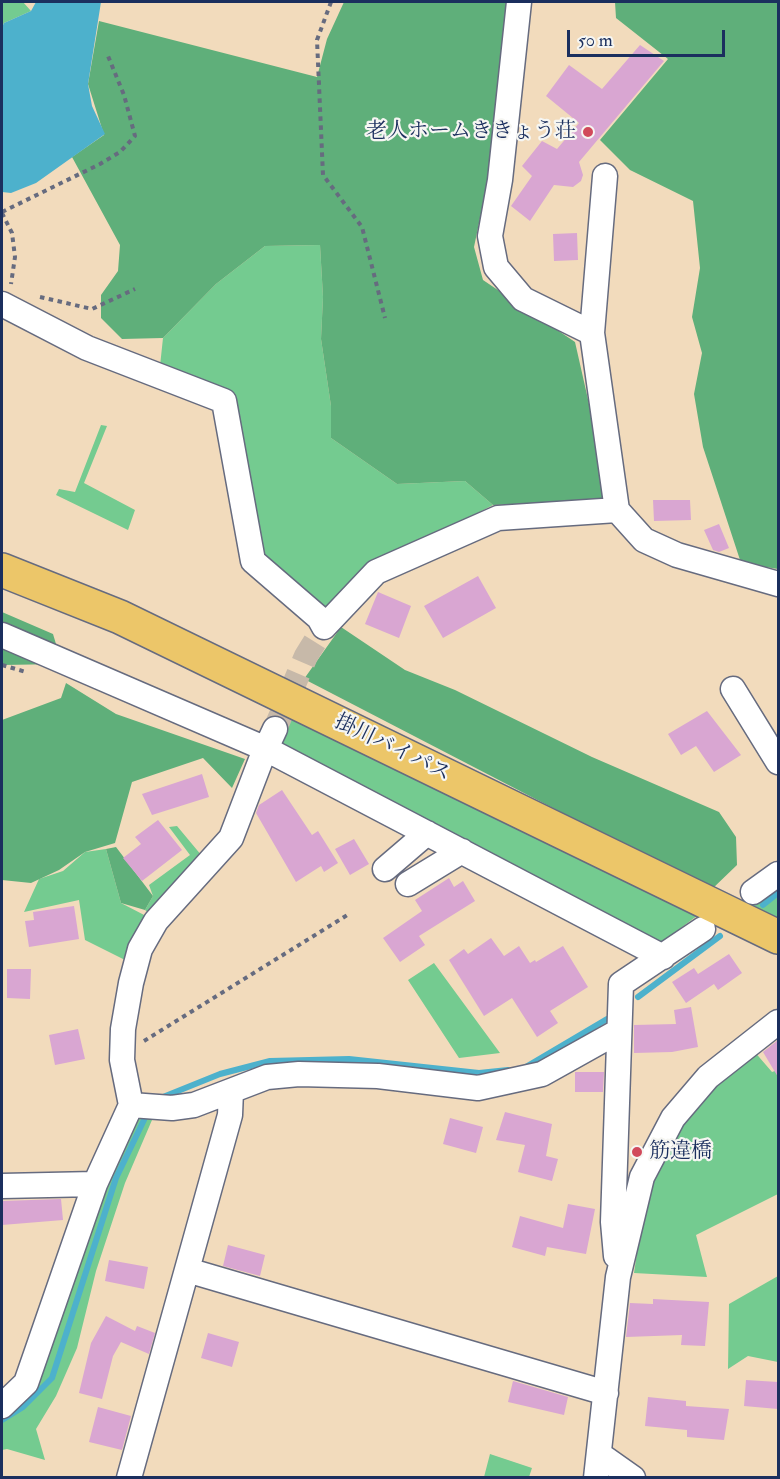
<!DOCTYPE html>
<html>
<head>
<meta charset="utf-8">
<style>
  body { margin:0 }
  #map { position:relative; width:780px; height:1479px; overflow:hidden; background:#f2dbbc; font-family:"IM FELL Double Pica",serif }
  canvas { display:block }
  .frame { position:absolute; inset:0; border:3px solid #1b2f5e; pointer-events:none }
  .scale { position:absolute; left:567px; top:30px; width:158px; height:27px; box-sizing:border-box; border:3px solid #1b2f5e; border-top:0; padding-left:8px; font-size:18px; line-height:21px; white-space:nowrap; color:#1b2f5e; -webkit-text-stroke:4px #f6f6f2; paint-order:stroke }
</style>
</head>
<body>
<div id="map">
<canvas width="780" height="1479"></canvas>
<div class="frame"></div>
<div class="scale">50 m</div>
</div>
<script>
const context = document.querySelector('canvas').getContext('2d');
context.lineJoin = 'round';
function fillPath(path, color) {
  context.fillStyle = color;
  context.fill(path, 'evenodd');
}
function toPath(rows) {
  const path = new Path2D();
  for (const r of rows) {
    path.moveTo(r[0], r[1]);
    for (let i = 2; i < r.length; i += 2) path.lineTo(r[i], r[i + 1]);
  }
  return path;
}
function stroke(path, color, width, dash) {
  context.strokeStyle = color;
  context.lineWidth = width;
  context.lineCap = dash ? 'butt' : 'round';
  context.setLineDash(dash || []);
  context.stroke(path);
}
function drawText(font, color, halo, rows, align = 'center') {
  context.font = font + ' "IM FELL Double Pica","Noto Serif JP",serif';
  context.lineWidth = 4.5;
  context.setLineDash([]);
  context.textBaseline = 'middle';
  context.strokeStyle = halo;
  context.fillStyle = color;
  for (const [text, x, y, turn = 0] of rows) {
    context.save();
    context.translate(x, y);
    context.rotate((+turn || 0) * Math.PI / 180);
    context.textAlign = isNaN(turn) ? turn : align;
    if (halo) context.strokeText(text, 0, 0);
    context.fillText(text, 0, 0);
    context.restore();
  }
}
const green = toPath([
  [2,2,23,2,31,11,4,23,2,27],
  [320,245,323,297,321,339,331,406,331,438,397,484,465,481,493,505,368,570,322,613,260,554,229,391,160,366,163,338,216,284,265,246],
  [101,425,107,426,84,483,135,510,128,530,56,495,59,489,75,492],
  [287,709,698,915,657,946,266,749],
  [177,826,202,856,152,916,145,910,153,896,149,885,190,855,169,827],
  [106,849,121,903,148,917,125,960,85,940,79,900,24,912,39,879,63,871,85,852],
  [778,885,778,919,749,906],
  [434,963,500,1053,459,1058,408,980],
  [753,1050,772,1072,778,1070,778,1194,696,1235,707,1277,634,1273,648,1179,710,1082],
  [129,1109,155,1113,125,1183,96,1271,77,1348,56,1396,36,1429,45,1460,7,1449,2,1450,2,1406,26,1383],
  [778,1276,778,1362,748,1356,728,1369,729,1304],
  [490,1454,532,1468,529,1477,484,1477]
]);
const forest = toPath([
  [344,2,507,2,499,127,474,247,483,280,575,342,611,501,493,505,465,481,397,484,331,438,331,406,321,339,323,297,320,245,265,246,216,284,163,338,122,339,101,318,101,295,118,271,120,245,72,157,104,135,88,84,99,21,317,77,327,39],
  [615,2,778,2,778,569,741,563,703,447,694,394,702,353,692,317,700,268,693,201,630,170,600,140,668,59,616,18],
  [2,612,53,634,62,664,2,665],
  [341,627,405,670,455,690,592,757,719,812,736,837,737,865,711,890,304,679],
  [66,683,116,714,245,759,232,788,203,758,132,782,115,843,85,852,59,870,31,883,2,880,2,720,61,698],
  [116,847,153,896,145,910,121,903,106,849]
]);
const water = toPath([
  [36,2,101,2,88,84,92,106,105,134,36,183,11,193,2,192,2,27,4,23,31,11]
]);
const stream = toPath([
  [763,905,778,893],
  [638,997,720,936],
  [524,1068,607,1019],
  [163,1097,220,1074,270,1061,349,1059,479,1073,508,1070],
  [2,1420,23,1407,52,1378,116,1178,144,1120]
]);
const building = toPath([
  [640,45,664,61,579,162,583,175,581,181,573,187,554,185,530,221,511,206,532,176,522,166,542,141,557,149,579,123,546,96,569,65,602,89],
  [577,233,578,260,554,261,553,234],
  [653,500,690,500,691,520,654,521],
  [719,524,729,548,719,552,713,550,704,530],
  [478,576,496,608,443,638,424,606],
  [378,592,411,606,399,638,365,624],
  [707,711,741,755,714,772,696,746,681,755,668,734],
  [202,774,209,797,152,815,142,794],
  [282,790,312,835,318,831,338,863,324,872,321,866,296,882,256,813,259,805],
  [158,820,182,850,142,881,123,858,141,844,135,837],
  [354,839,369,864,350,875,335,849],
  [449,878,454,887,463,881,475,901,419,936,425,945,400,962,383,938,422,911,415,900],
  [74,906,79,939,29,947,25,921,34,920,33,912],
  [491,938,504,956,519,946,530,963,535,960,536,962,563,946,588,987,550,1011,558,1023,537,1037,512,998,484,1016,449,960,464,949,468,954],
  [729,954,742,973,718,990,714,984,686,1003,672,982,694,968,698,974],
  [7,969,31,969,30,999,7,998],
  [691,1007,698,1047,672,1052,634,1053,634,1025,676,1024,674,1010],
  [78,1029,85,1059,55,1065,49,1035],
  [778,1040,778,1077,763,1052],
  [575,1072,604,1072,603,1092,575,1092],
  [505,1112,552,1124,546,1156,558,1159,552,1181,518,1172,525,1145,496,1140],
  [450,1118,483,1127,476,1153,443,1144],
  [61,1199,63,1220,2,1225,2,1201],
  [568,1204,595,1209,586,1254,547,1247,545,1256,512,1247,520,1216,563,1228],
  [228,1245,265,1255,260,1276,223,1266],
  [109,1260,148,1267,144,1289,105,1281],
  [653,1299,709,1302,705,1346,681,1345,682,1335,626,1337,630,1303,653,1304],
  [106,1316,135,1331,137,1326,155,1333,149,1354,121,1342,113,1356,102,1399,79,1393,91,1343],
  [208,1333,239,1342,232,1367,201,1358],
  [746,1380,778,1382,778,1409,744,1406],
  [513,1381,568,1397,564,1415,508,1402],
  [648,1397,686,1401,686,1406,729,1409,724,1440,687,1437,687,1430,645,1426],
  [98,1407,131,1416,122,1450,89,1442]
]);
const minorTunnel = toPath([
  [275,729,306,656,324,627]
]);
const path = toPath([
  [331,2,317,40,323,175,362,227,385,318],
  [2,212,100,164,120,152,135,136,124,95,108,56],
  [2,213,12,233,15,257,11,284],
  [40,297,92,309,135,289],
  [2,665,26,672],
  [144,1041,349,914]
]);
const minor = toPath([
  [519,2,500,180,490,236,496,267,523,299,592,333,617,510,644,540,677,555,778,584],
  [2,304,87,348,224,401,253,561,319,618,324,627,376,572,498,518,617,510],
  [592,333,605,176],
  [2,635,266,749,663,957],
  [733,689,778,762],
  [385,869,427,833],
  [408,884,462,851],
  [753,892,778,874],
  [131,1105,172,1108,194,1105,267,1077,299,1074,378,1076,478,1088,542,1074,619,1031],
  [2,1186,95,1184],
  [616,1256,613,1222,621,984,703,929],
  [187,1270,606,1393],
  [2,1406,26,1383,95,1184,131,1105,122,1060,123,1029,131,983,140,949,156,921,231,838,262,757,275,729],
  [599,1454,633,1478],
  [129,1478,230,1115,231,1091],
  [596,1478,618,1277,642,1177,673,1118,708,1077,778,1022]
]);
const highway = toPath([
  [2,570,120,617,778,937]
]);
const markers = [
  [588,132,6,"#d1495b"],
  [637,1152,6,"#d1495b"]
];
const poiNames = [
  ["老人ホームききょう荘",576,132],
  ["筋違橋",649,1152,"left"]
];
const streetNames = [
  ["掛川バイパス",392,749,26]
];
fillPath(green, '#74cb90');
fillPath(forest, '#5faf7a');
fillPath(water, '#4db1cc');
stroke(stream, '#4db1cc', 6);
fillPath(building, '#d9a6d2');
stroke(minorTunnel, '#c7b9a9', 24, [24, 12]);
stroke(minor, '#666b7f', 27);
stroke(highway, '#666b7f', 36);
stroke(path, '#666b7f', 4, [4.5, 4.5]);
stroke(minor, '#fff', 24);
stroke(highway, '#ecc669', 33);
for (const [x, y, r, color] of markers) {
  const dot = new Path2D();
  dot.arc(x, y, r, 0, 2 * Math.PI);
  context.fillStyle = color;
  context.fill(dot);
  stroke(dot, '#f6f6f2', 2);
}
drawText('21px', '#1b2f5e', '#f6f6f2', poiNames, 'right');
drawText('21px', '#1b2f5e', '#f6f6f2', streetNames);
</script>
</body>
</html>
